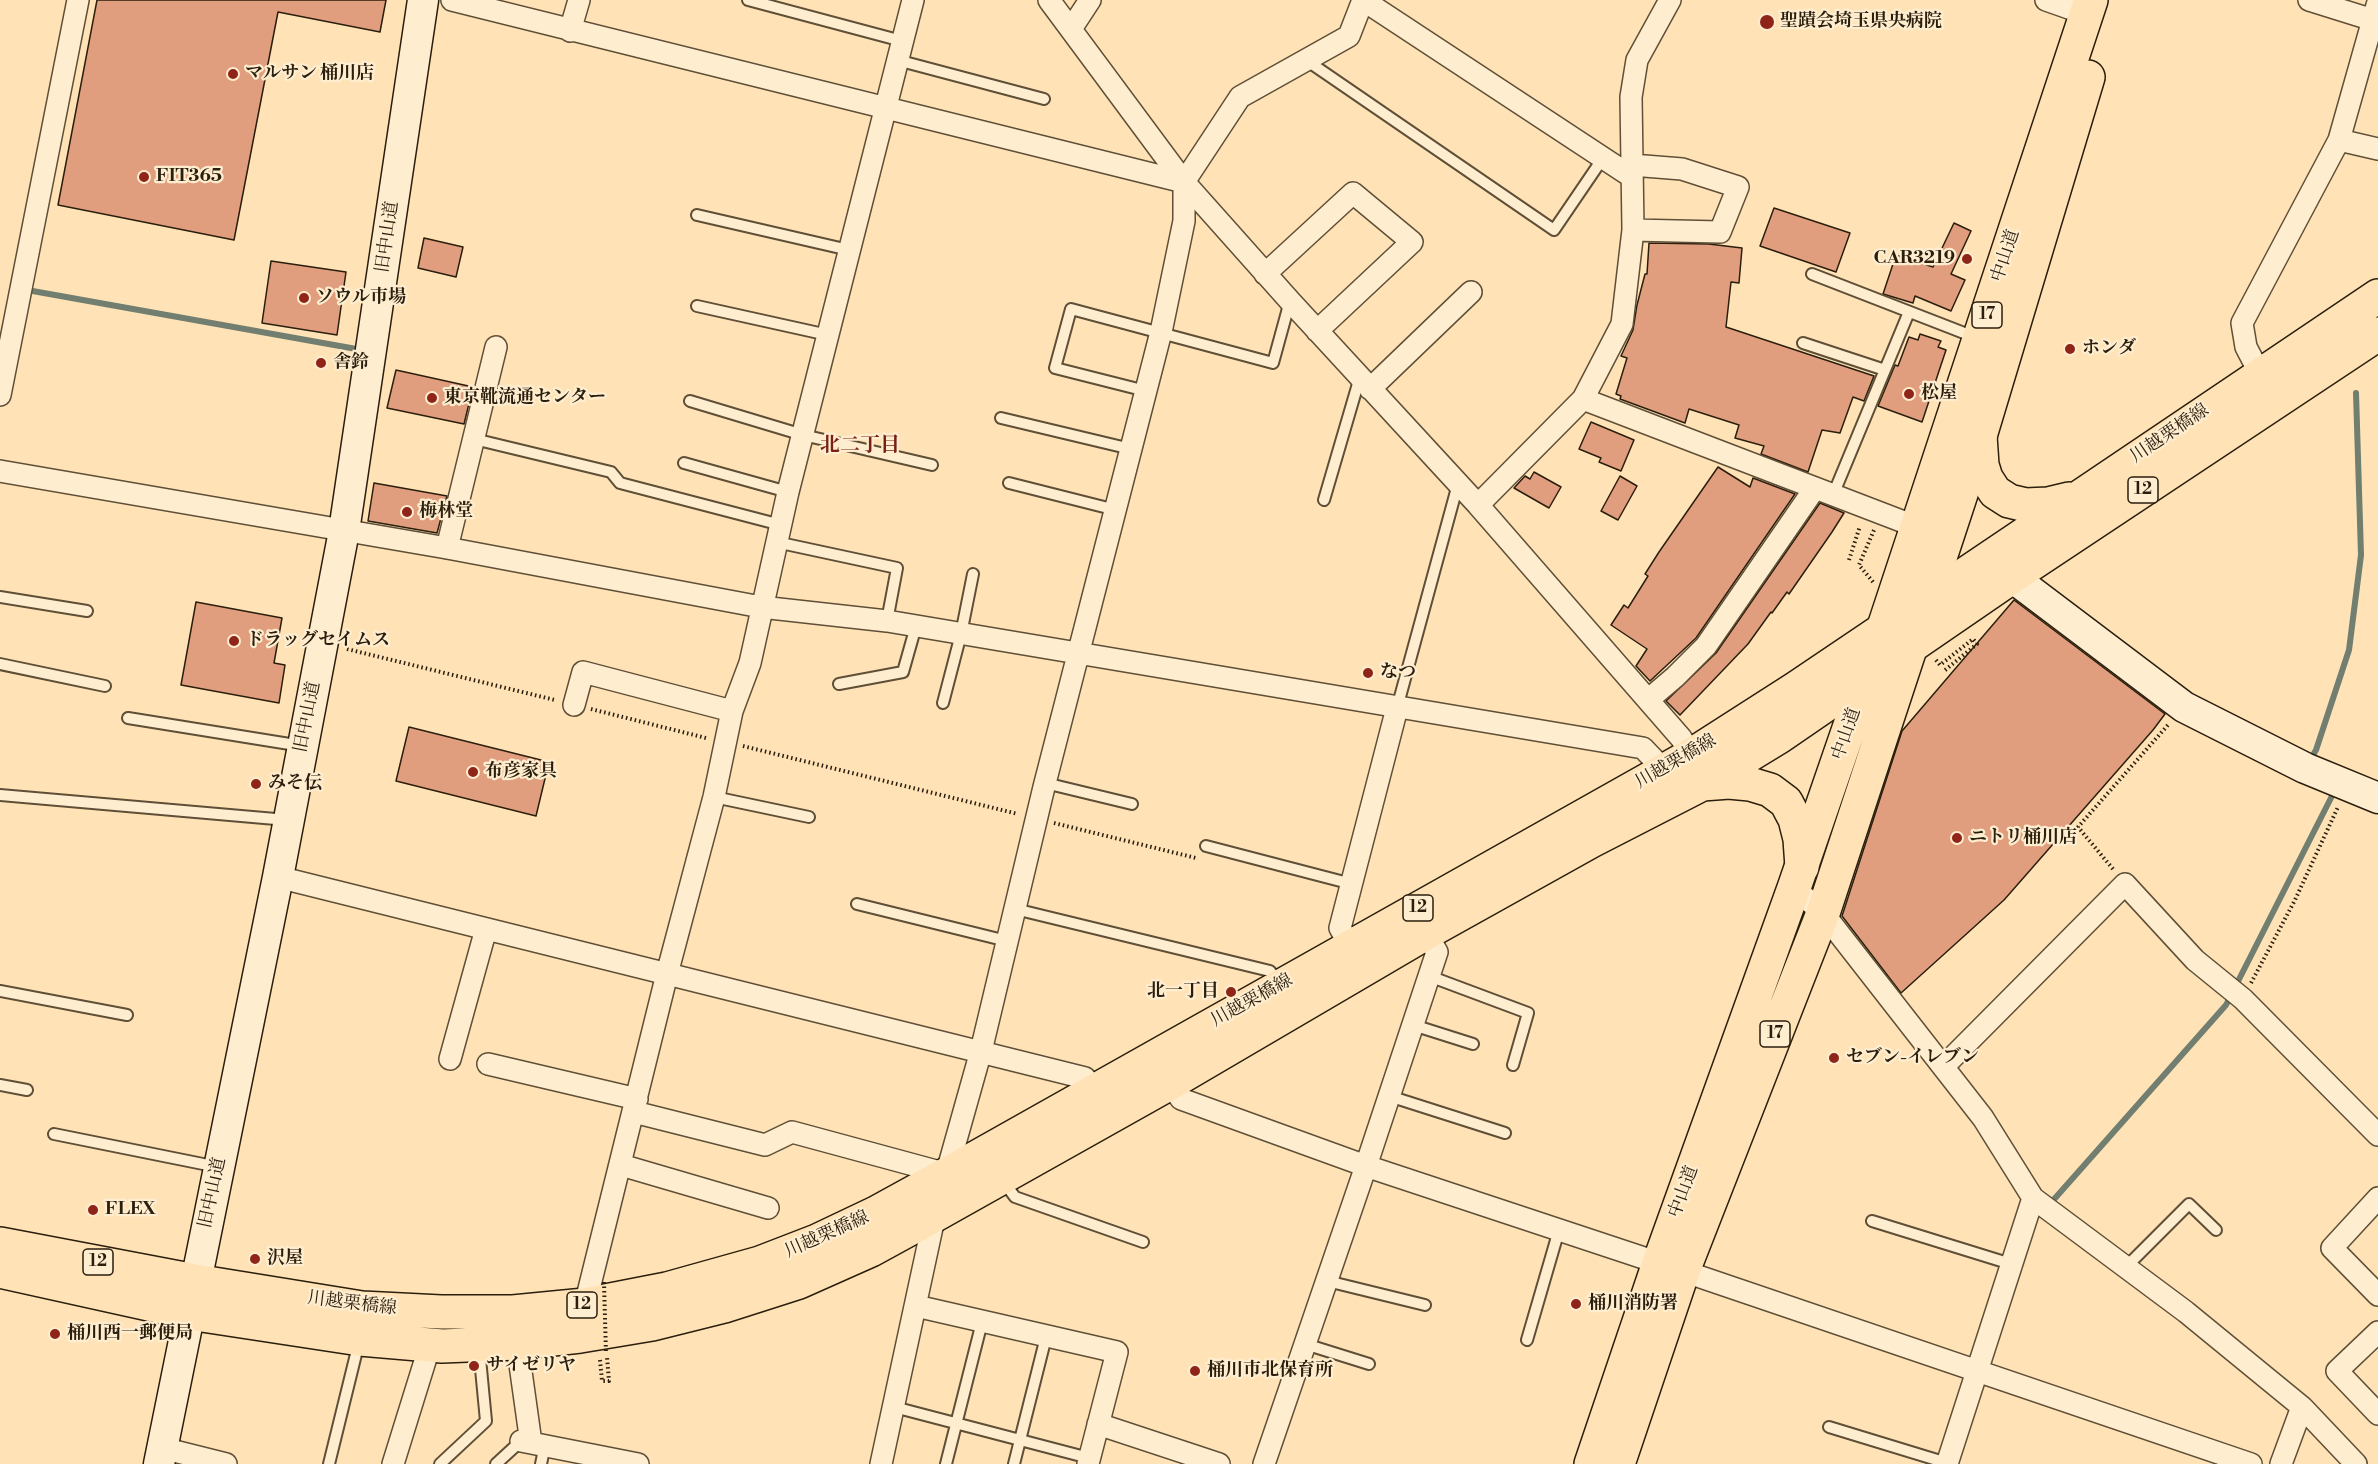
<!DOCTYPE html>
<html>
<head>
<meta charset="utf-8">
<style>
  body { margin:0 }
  canvas { display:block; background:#ffe3b6 }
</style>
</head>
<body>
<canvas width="2378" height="1464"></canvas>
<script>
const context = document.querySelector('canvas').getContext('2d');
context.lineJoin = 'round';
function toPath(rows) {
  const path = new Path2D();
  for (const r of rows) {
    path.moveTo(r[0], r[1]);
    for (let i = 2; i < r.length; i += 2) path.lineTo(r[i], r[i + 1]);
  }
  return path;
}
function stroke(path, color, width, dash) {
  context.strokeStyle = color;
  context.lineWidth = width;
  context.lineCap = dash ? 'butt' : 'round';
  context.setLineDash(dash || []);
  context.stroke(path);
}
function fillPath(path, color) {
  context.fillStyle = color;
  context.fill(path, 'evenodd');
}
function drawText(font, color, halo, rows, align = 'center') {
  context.font = font + ' "Libre Bodoni","Noto Serif JP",serif';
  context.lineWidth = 4.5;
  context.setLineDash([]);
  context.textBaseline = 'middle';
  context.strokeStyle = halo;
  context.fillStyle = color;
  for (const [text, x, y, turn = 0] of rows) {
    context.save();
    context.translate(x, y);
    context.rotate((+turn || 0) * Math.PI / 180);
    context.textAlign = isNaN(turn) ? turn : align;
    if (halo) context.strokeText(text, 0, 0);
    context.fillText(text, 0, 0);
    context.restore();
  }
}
const stream = toPath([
  [27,290,362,350],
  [2310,760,2316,750,2349,650,2361,555,2356,393],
  [2049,1205,2226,1005,2335,790]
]);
const building = toPath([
  [97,0,386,0,380,32,278,12,234,240,58,205,97,0],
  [1774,208,1850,233,1836,272,1760,246,1774,208],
  [1954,223,1971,231,1951,274,1965,280,1951,311,1915,296,1913,303,1883,294,1896,255,1933,267,1954,223],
  [424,238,463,247,456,277,418,268,424,238],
  [1649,243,1709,244,1742,248,1739,283,1731,282,1726,327,1874,376,1864,401,1853,397,1840,433,1822,430,1808,472,1761,454,1764,446,1735,438,1739,425,1689,409,1685,423,1620,399,1621,396,1616,394,1627,358,1621,356,1633,330,1637,305,1645,274,1647,274,1649,243],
  [271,261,346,272,337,335,262,323,271,261],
  [1920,334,1941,341,1938,347,1946,350,1922,422,1878,406,1895,365,1898,366,1909,337,1918,340,1920,334],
  [396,370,473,387,464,424,387,408,396,370],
  [1591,422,1634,440,1621,471,1599,462,1601,458,1579,449,1591,422],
  [1718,467,1750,487,1753,478,1795,494,1696,638,1650,681,1636,666,1647,649,1611,625,1624,605,1628,608,1648,576,1645,574,1659,552,1718,467],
  [1534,472,1561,487,1549,508,1514,488,1525,476,1530,479,1534,472],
  [1620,476,1637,486,1618,520,1601,511,1620,476],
  [374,483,447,496,437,533,368,521,374,483],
  [1820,503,1844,513,1832,532,1789,594,1787,592,1772,613,1771,612,1748,644,1680,715,1666,701,1716,653,1820,503],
  [2014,600,2165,714,2153,730,2004,900,1901,993,1842,916,1902,731,2014,600],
  [196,602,282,618,274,663,285,665,279,703,181,685,196,602],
  [409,727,549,762,536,816,396,781,409,727]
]);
const path = toPath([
  [1849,560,1860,526],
  [1873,582,1859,565,1874,530],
  [347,649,555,700],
  [1936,660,1940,665,1973,639,1977,644,1944,671],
  [591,709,706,738],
  [743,746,1018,814],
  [1054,823,1196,858],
  [2113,869,2078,827,2168,725],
  [2251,983,2295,900,2338,807],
  [600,1360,602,1381,609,1381,607,1357]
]);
const lane = toPath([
  [748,0,902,41],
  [897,60,1044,99],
  [1306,60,1554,230,1603,158],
  [697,215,849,250],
  [1812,274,1977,338],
  [697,306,828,335],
  [1803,343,1885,370],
  [1146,391,1055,368,1071,309,1273,363,1290,301],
  [690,401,803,435,932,465],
  [1001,418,1131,449],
  [474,439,611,472,620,483,781,525],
  [684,463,788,492],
  [1009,483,1116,510],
  [1833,495,1909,312],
  [1324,500,1360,377],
  [776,542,897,568,887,621],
  [0,597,87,611],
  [0,664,105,686],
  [839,684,903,672,916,626],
  [943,703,961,634,973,574],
  [1397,708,1458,484],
  [128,718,302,746],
  [1045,783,1132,804],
  [0,795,287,820],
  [714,797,809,817],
  [1206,846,1352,884],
  [857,904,1007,941],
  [1015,909,1270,971,1280,984],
  [1429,976,1528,1013,1513,1065],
  [0,991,127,1015],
  [1413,1025,1473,1044],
  [0,1085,27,1090],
  [1389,1096,1505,1133],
  [54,1134,218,1167],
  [1003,1181,1015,1197,1143,1242],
  [1872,1221,2011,1264],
  [2126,1267,2189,1204,2216,1230],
  [1327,1281,1425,1305],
  [1527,1340,1559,1230],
  [1305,1344,1369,1364],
  [894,1407,1089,1458],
  [1829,1427,1947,1463],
  [329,1464,359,1342],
  [440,1464,486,1421,479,1348],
  [496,1464,521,1441],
  [541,1464,545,1445],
  [946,1464,982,1322],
  [1014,1464,1046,1337]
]);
const street = toPath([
  [452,0,1184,182],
  [1049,0,1184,182,1290,301,1478,505,1681,738,1692,755],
  [1363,0,1632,177],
  [2046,0,2086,14],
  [2309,0,2373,20],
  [1071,29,1090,0],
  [570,31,579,0],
  [2339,140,2378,149],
  [1632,165,1682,169,1738,187,1720,232,1633,230],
  [1265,274,1353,193,1412,242,1317,331],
  [2260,374,2246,347,2242,323,2339,140,2378,2],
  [1370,389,1471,292],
  [0,395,78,0],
  [1583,399,1917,527],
  [0,471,447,548,761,607,887,621,1643,748,1664,770],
  [1478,505,1583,399,1622,324,1633,230,1631,97,1637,60,1670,0],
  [447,548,496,347],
  [1648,700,1675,677,1706,646,1815,488],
  [574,705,583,672,732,711],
  [278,877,1085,1078,1093,1091],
  [1794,888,1823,913,1983,1118,2033,1198,2186,1312,2302,1407,2356,1464],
  [1350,946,1340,928,1397,708],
  [450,1059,486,929],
  [488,1064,637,1099],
  [1943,1067,2125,884,2195,960,2243,999,2378,1135],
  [1170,1083,1181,1099,1366,1166,1683,1271,2251,1464],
  [634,1112,765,1145,792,1132,947,1174],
  [621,1165,768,1208],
  [945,1179,981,1051,1044,787,1161,332,1184,221,1184,182,1240,97,1349,36,1363,0],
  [2378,1198,2332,1248,2378,1295],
  [585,1305,667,974,714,797,732,711,750,663,788,492,913,0],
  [916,1306,1117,1352,1088,1464],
  [2378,1332,2337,1371,2378,1414],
  [517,1343,531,1443],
  [1098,1424,1219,1464],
  [521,1441,638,1464],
  [162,1448,226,1464],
  [393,1464,430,1345],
  [881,1464,936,1209],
  [1264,1464,1366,1166,1437,952,1426,933],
  [1947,1464,2033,1198],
  [2281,1464,2302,1407]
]);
const secondary = toPath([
  [2012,577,2184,707,2305,768,2378,798],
  [159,1464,278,877,344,531,423,0]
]);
const primary = toPath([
  [1980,436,1982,465,1986,478,1995,492,2009,501,2026,505,2048,504,2069,499],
  [1702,784,1729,782,1750,784,1770,790,1786,802,1795,819,1800,839,1802,867],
  [0,1244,195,1281,362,1308,441,1312,513,1312,585,1305,667,1289,760,1263,817,1241,876,1213,947,1174,1692,755,1795,689,2378,296],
  [0,1271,189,1313,360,1339,442,1346,517,1343,580,1336,652,1324,724,1306,799,1282,871,1250,935,1215,1170,1083,1426,933,1591,841,1702,784,1779,737,2012,577,2378,334]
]);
const highway = toPath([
  [1591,1464,1659,1263,1794,888,1883,630,2091,0],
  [1618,1464,1683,1271,1823,913,1980,436,2088,77]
]);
const pathBridge = toPath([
  [604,1282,606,1354]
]);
const markers = [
  [1767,22,8,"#8f2418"],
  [233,74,6,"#8f2418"],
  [144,177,6,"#8f2418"],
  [1967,259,6,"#8f2418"],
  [304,298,6,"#8f2418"],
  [2070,349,6,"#8f2418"],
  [321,363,6,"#8f2418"],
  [1909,394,6,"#8f2418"],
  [432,398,6,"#8f2418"],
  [407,512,6,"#8f2418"],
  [234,641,6,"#8f2418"],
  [1368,673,6,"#8f2418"],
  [473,772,6,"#8f2418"],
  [256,784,6,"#8f2418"],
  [1957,838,6,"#8f2418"],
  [1231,992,6,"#8f2418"],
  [1834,1058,6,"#8f2418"],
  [93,1210,6,"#8f2418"],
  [255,1259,6,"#8f2418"],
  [1576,1304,6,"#8f2418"],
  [55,1334,6,"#8f2418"],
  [474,1366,6,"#8f2418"],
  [1195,1371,6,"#8f2418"]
];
const shields = [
  [1987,315,30],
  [2143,490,30],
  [1418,908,30],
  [1775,1034,30],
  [98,1262,30],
  [582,1305,30]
];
const shieldNames = [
  ["17",1987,315],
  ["12",2143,490],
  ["12",1418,908],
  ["17",1775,1034],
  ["12",98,1262],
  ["12",582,1305]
];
const poiNames = [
  ["聖蹟会埼玉県央病院",1780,22],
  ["マルサン 桶川店",245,74],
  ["FIT365",156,177],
  ["CAR3219",1955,259,"right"],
  ["ソウル市場",316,298],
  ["ホンダ",2082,349],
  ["舎鈴",333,363],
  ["松屋",1921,394],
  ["東京靴流通センター",444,398],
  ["梅林堂",419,512],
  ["ドラッグセイムス",246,641],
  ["なつ",1380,673],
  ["布彦家具",485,772],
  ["みそ伝",268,784],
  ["ニトリ桶川店",1969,838],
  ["北一丁目",1219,992,"right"],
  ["セブン-イレブン",1846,1058],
  ["FLEX",105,1210],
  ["沢屋",267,1259],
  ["桶川消防署",1588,1304],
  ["桶川西一郵便局",67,1334],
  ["サイゼリヤ",486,1366],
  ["桶川市北保育所",1207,1371]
];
const streetNames = [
  ["旧中山道",388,237,-82],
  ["中山道",2006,256,-72],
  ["川越栗橋線",2170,434,-34],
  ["旧中山道",308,717,-79],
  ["中山道",1847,734,-71],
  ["川越栗橋線",1676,762,-30],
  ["川越栗橋線",1252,1001,-29],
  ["中山道",1684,1192,-70],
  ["旧中山道",213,1193,-78],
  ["川越栗橋線",827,1235,-24],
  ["川越栗橋線",352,1304,7]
];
const neighbourhoodNames = [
  ["北二丁目",860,446]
];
stroke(stream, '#717e70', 6);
fillPath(building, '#e19e7e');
stroke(building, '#2a1e0d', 1.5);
stroke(lane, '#5f4f37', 14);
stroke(street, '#5f4f37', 24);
stroke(secondary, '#2a1e0d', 33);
stroke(primary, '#2a1e0d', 36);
stroke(highway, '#2a1e0d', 36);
stroke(path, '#2a1e0d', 4, [1.5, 3]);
stroke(lane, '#ffedd0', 10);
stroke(street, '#ffedd0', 21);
stroke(secondary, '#ffedd0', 30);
stroke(primary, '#ffe3b6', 33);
stroke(highway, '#ffe3b6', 33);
stroke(pathBridge, '#2a1e0d', 4, [1.5, 3]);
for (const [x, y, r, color] of markers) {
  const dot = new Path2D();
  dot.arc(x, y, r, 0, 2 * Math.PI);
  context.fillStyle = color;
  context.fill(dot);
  stroke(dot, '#ffedd0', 2);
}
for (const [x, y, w] of shields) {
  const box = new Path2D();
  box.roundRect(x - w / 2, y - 13, w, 26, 4.5);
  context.fillStyle = '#ffedd0';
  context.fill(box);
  stroke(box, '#2a1e0d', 1.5);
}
drawText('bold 16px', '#2a1e0d', null, shieldNames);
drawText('bold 18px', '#2a1e0d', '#ffedd0', poiNames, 'left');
drawText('18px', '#2a1e0d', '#ffedd0', streetNames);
drawText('bold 20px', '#7a1f14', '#ffedd0', neighbourhoodNames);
</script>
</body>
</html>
